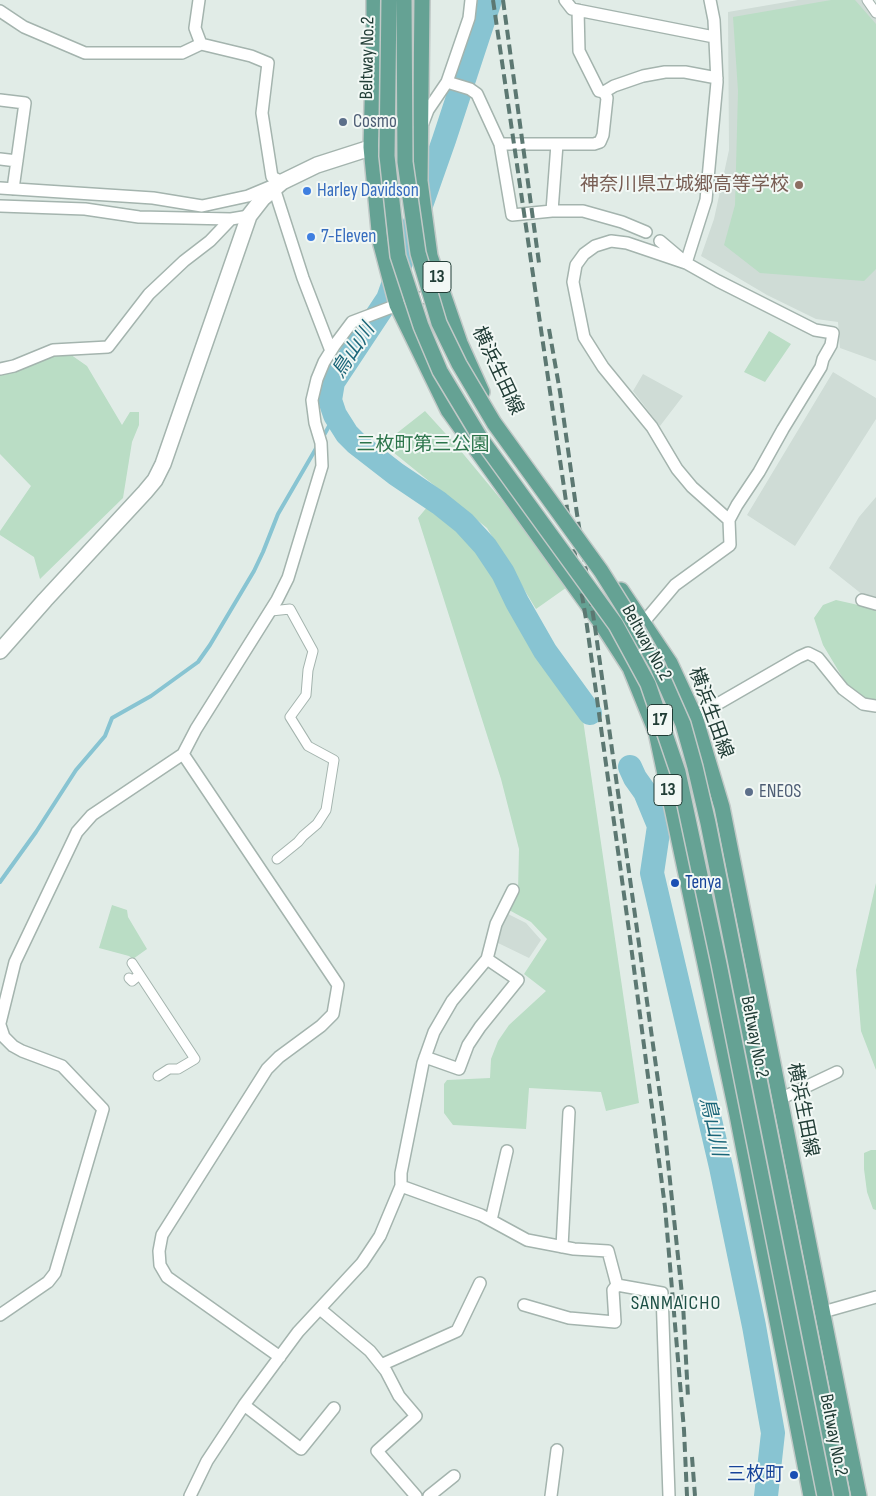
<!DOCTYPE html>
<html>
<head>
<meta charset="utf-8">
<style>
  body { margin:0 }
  canvas { display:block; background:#e1ece7 }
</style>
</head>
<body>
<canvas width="876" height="1496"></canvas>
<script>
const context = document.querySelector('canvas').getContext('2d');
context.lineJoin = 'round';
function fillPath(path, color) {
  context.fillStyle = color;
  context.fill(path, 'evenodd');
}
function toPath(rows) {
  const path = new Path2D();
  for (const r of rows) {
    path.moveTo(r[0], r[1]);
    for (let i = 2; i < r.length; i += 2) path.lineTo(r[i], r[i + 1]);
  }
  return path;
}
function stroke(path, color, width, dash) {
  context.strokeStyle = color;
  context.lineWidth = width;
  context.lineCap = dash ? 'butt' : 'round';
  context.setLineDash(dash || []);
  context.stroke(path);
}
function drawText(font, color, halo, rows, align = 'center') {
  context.font = font + ' "Sofia Sans Condensed","Noto Sans JP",sans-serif';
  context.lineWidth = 4;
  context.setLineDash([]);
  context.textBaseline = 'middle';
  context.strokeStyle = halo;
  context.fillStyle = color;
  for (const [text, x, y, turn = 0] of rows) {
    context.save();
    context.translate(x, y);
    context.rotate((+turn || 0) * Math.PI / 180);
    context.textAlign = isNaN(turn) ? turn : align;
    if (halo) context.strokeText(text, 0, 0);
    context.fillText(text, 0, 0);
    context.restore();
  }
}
const built = toPath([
  [798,0,862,0,876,19,876,361,840,348,838,322,816,319,767,295,701,256,714,219,729,150,728,12],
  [833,372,876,398,876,419,795,546,747,515],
  [643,374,683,396,660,426,633,391],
  [876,497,876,597,863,595,829,568,859,517],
  [506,913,526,923,541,940,529,958,496,942]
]);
const green = toPath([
  [831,0,855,0,876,24,876,269,864,281,760,273,724,245,735,205,738,91,733,17],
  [769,331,791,344,765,382,744,372],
  [67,352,87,366,122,425,130,412,139,412,139,425,132,442,123,498,40,579,34,557,0,535,0,531,31,486,0,454,0,373],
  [425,411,455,444,499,497,570,585,536,609,487,528,383,444],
  [428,506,470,538,501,578,524,629,581,706,639,1103,606,1111,601,1092,529,1088,526,1129,453,1125,444,1113,444,1084,447,1080,490,1078,491,1059,498,1041,509,1025,546,991,524,974,547,939,531,922,509,910,518,891,519,849,501,779,418,518],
  [836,600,876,609,876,700,869,700,847,685,823,645,814,618,823,605],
  [876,883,876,1070,861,1031,856,970],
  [112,905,127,910,128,917,147,949,133,959,129,956,99,948],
  [871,1150,876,1150,876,1210,873,1209,867,1192,864,1169,864,1153]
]);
const stream = toPath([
  [323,437,335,415],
  [0,882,36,832,76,770,105,736,112,718,151,696,198,662,210,645,254,571,263,552,278,514,318,445]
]);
const river = toPath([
  [490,0,444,140,388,299,333,382,330,400,335,415,347,434,356,443,396,474,439,503,464,523,485,546,503,573,517,602,545,651,590,713],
  [630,767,635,778,645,792,659,826,652,873,721,1167,754,1326,773,1433,766,1496]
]);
const pedestrian = toPath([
  [867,0,876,13],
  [271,611,290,609,313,651,308,670,306,695,290,717,308,746,334,760,326,810,317,824,303,836,298,842,277,859],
  [132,963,195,1059,178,1069,169,1069,158,1076],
  [129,978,132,981,139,975]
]);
const minor = toPath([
  [199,0,195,28,201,44,251,56,268,63,262,113,272,177,282,182],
  [565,0,572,9,714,37],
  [578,10,579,51,599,91,604,92,614,86,643,76,665,72,685,72,717,78],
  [0,11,24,27,85,53,182,53,201,44],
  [447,82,470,89,477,94,500,144],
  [604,92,607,98,603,135,600,142,594,144,500,144,512,215,552,211,583,211,622,222,646,232],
  [0,100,25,103,13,189],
  [423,123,428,110,447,82,469,18,471,0],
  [0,159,17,161],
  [0,188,153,198,202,206,248,196,272,186],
  [274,188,303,278,331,351],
  [0,206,85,209,139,217,231,219],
  [552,211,557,144],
  [660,241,686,263,718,281,815,330,833,333,831,345,823,359,821,367,783,429,759,472,737,505,729,520],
  [0,369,14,366,53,350,108,347,149,294,184,261,210,241,231,219,249,216],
  [862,600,876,604],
  [643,623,675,585,730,545,729,520,692,487,677,469,652,427,603,367,584,337,573,282,576,265,584,254,595,246,611,241,627,243,686,263,706,200,717,82,714,20,710,0],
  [695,717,799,657,808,653,818,658,843,689,863,704,876,706],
  [183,754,338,985,333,1014,321,1026,279,1057,267,1069,162,1235,159,1251,160,1265,167,1277,280,1357],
  [0,1023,15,962,77,832,92,815,183,754,196,729,277,600,288,578,322,466,321,443,315,423,312,400,317,379,324,362,334,346,352,322,397,305,438,293],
  [0,1025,4,1037,13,1046,22,1051,62,1066,103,1109,55,1273,48,1282,0,1315],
  [425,1057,459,1069,468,1045,480,1027,518,980,487,959],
  [780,1099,837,1072],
  [401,1186,481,1215,527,1240,574,1249,608,1251,617,1285,662,1293,669,1496],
  [491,1220,507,1151],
  [562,1247,569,1112],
  [524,1305,569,1318,615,1322,613,1290,617,1285],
  [320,1309,370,1351,386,1371,399,1396,416,1416,377,1451,416,1496],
  [823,1312,876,1297],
  [381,1365,457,1331,480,1283],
  [244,1405,301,1449,334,1408],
  [190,1496,207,1461,244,1405,298,1332,362,1263,380,1236,401,1186,401,1173,423,1063,434,1032,452,1001,487,959,496,924,513,890],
  [429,1496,454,1476],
  [551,1496,557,1450]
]);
const tertiary = toPath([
  [0,651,45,600,145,492,155,480,163,464,249,216,263,198,282,182,317,165,420,132]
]);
const primary = toPath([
  [374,0,374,29,371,147,380,241,397,305,448,410,601,623,630,668,656,732,737,1115,811,1496],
  [422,0,420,181,430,256,460,343,482,392],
  [621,590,670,663,695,717,722,807,859,1496]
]);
const rail = toPath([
  [493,0,567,508,586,619,630,938,665,1207,684,1430,687,1496],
  [503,0,539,263],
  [549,329,560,392,577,514,595,627,664,1124,683,1304,688,1397],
  [692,1457,695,1496]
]);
const primaryBridge = toPath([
  [389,0,387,156,398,256,421,326,440,371,481,439,616,625,648,684,678,772,719,964,825,1496],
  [404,0,405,162,418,253,439,323,459,364,494,423,601,571,631,619,657,665,683,724,695,767,708,823,842,1496]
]);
const markers = [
  [343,122,5,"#5c6f8a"],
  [799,185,5,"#8d6e63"],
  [307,191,5,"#3f7fe0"],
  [311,237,5,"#3f7fe0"],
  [749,792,5,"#5c6f8a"],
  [675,883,5,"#1a4fb4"],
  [794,1475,5,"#1a4fb4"]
];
const shields = [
  [437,277,28],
  [660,720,25],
  [668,790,28]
];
const shieldNames = [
  ["13",437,277],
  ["17",660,720],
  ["13",668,790]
];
const streetNames = [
  ["Beltway No.2",368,58,-89],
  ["横浜生田線",497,371,65],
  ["Beltway No.2",646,643,61],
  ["横浜生田線",710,713,70],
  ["Beltway No.2",754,1037,79],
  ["横浜生田線",802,1110,79],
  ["Beltway No.2",833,1435,79]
];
const serviceNames = [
  ["Cosmo",353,122],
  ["ENEOS",759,792]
];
const educationNames = [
  ["神奈川県立城郷高等学校",789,185]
];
const shopNames = [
  ["Harley Davidson",317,191],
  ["7-Eleven",321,237]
];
const parkNames = [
  ["三枚町第三公園",423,445]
];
const transitNames = [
  ["Tenya",685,883],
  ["三枚町",784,1475,"right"]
];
const waterNames = [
  ["鳥山川",354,351,-57],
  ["鳥山川",712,1127,77]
];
const neighbourhoodNames = [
  ["SANMAICHO",676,1304]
];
fillPath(built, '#cfdcd6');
fillPath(green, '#baddc5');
stroke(stream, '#88c4d2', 4);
stroke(river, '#88c4d2', 24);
stroke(pedestrian, '#a4b4ae', 11);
stroke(minor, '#a4b4ae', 14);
stroke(tertiary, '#a4b4ae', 18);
stroke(primary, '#c1c9c7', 18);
stroke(pedestrian, '#fff', 9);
stroke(minor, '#fff', 11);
stroke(tertiary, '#fff', 15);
stroke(primary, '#65a294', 15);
stroke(rail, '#5c7872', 4, [10, 5]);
stroke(primaryBridge, '#c1c9c7', 18, []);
stroke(primaryBridge, '#65a294', 15);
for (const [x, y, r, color] of markers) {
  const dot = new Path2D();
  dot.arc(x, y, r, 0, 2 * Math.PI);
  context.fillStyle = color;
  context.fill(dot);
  stroke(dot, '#f2f8f5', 2);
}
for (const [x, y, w] of shields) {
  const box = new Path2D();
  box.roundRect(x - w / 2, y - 15.5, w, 31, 4);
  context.fillStyle = '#f2f8f5';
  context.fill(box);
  stroke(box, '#213d36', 1);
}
drawText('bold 18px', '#213d36', null, shieldNames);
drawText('19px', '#213d36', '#f2f8f5', streetNames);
drawText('19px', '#4e5e75', '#f2f8f5', serviceNames, 'left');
drawText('19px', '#785e54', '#f2f8f5', educationNames, 'right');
drawText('19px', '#366cbe', '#f2f8f5', shopNames, 'left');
drawText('19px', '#2b744a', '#f2f8f5', parkNames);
drawText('19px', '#164399', '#f2f8f5', transitNames, 'left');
drawText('italic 20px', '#1b6679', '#f2f8f5', waterNames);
context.letterSpacing = '1px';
drawText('20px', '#1d4f45', '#f2f8f5', neighbourhoodNames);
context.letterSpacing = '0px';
</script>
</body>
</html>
